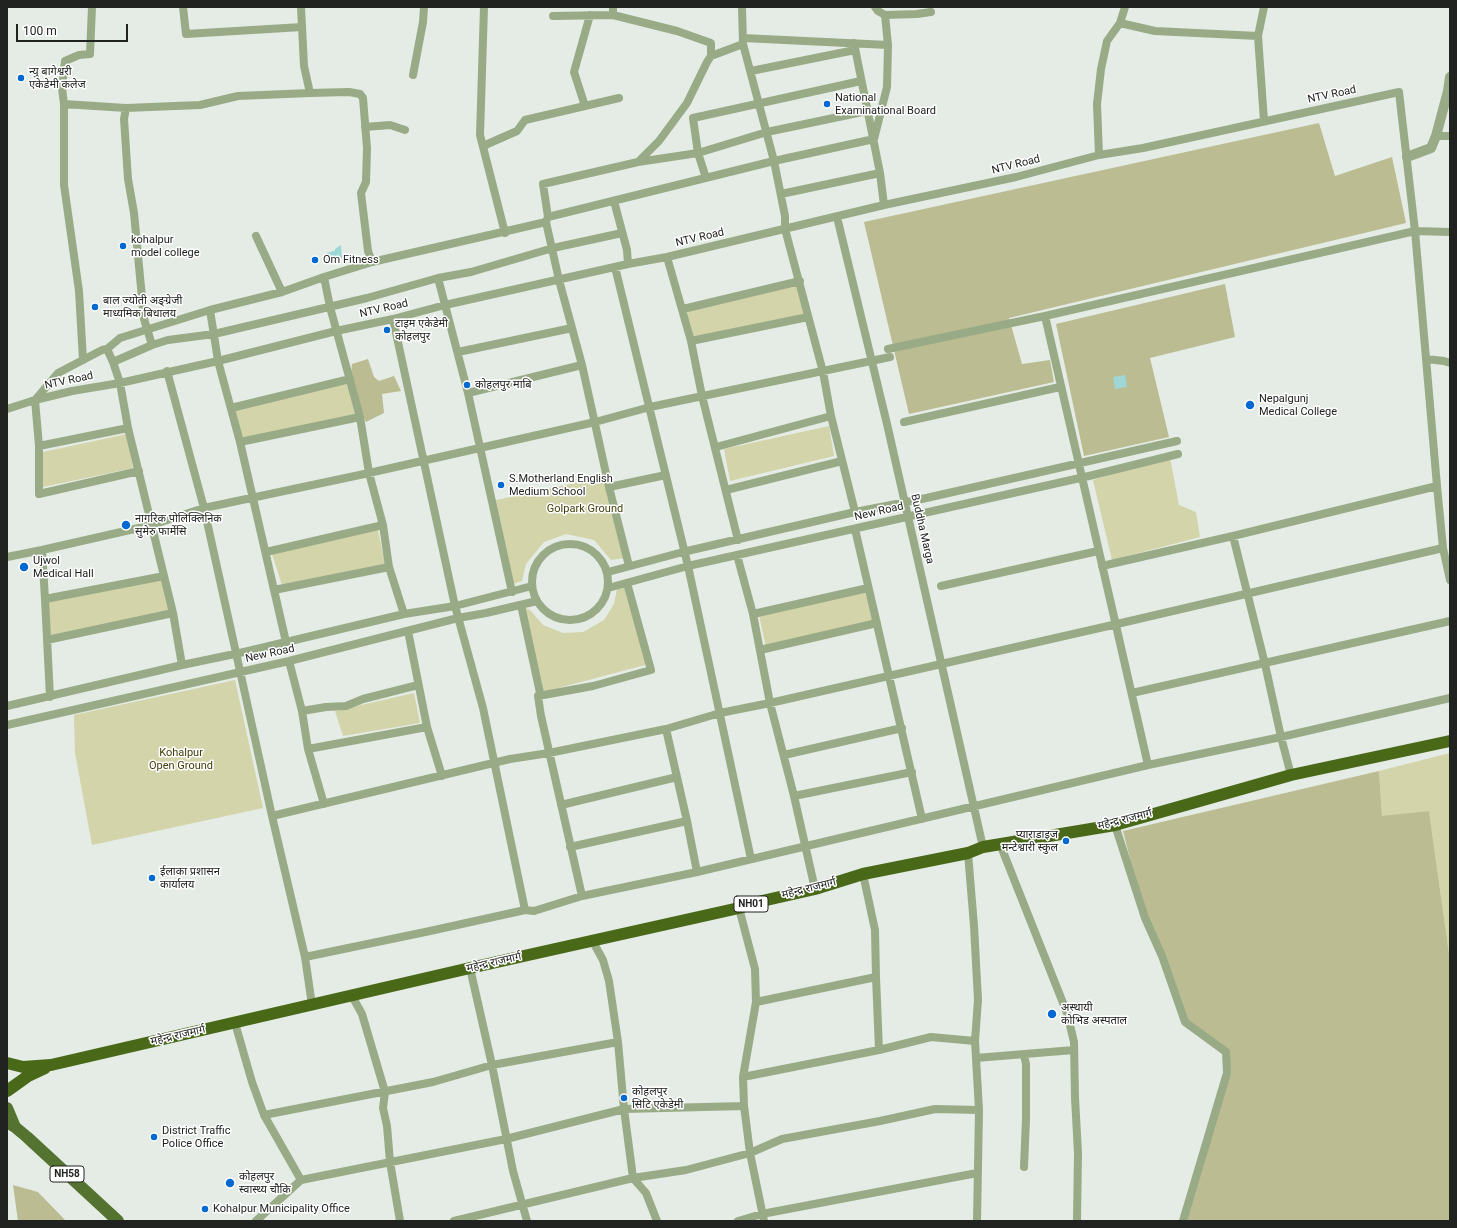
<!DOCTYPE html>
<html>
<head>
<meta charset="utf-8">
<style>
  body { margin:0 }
  #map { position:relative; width:1457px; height:1228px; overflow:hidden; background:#e4ece5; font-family:Roboto,sans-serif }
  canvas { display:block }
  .frame { position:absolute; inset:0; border:8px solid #202320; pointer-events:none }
  .scale { position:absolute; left:16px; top:24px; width:112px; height:18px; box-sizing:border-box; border:2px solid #202320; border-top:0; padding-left:5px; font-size:12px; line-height:14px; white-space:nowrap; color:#202320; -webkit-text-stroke:3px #fff; paint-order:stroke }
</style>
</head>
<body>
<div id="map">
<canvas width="1457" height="1228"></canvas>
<div class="frame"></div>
<div class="scale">100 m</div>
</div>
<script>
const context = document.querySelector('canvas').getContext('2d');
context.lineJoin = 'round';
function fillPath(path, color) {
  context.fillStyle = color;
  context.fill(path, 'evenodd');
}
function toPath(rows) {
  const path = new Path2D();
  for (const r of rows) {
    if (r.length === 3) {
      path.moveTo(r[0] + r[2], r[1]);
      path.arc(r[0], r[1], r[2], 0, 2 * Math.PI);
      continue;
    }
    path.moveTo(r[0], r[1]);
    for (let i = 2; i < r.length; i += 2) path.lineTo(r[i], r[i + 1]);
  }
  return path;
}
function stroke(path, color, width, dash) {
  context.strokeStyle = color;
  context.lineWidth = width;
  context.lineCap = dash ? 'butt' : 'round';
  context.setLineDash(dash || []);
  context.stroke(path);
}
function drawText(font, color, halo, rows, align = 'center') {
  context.font = font + ' Roboto,"Noto Sans Devanagari",sans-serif';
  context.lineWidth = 3;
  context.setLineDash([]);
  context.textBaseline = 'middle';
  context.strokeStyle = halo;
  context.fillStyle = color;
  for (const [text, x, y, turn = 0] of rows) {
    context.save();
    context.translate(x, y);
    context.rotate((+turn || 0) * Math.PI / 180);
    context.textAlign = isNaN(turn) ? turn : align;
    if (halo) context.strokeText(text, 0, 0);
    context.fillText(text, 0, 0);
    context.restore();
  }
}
const green = toPath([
  [798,285,804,314,694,337,687,312],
  [348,380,358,416,241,440,232,410],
  [829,426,834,456,730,481,724,449],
  [127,434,133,468,43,487,43,452],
  [1170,458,1179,505,1196,512,1200,537,1112,560,1093,480,1121,471],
  [607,476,625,558,611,560,594,540,566,534,544,542,526,564,522,581,513,584,492,501],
  [378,530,385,564,282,585,272,554],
  [164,576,173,613,47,640,45,599],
  [628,586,649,664,543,692,523,607,530,610,543,625,563,633,583,632,604,620,614,604,617,589],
  [867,592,875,622,766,647,759,615],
  [235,680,263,808,92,845,75,753,74,715],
  [414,693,420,723,343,736,335,711],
  [1450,753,1450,961,1429,811,1382,817,1379,771]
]);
const forest = toPath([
  [1319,123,1335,176,1392,157,1406,223,1009,318,1022,364,1050,360,1054,382,909,414,864,222],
  [1225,284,1235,337,1150,358,1169,437,1084,456,1056,324],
  [368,359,374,377,379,381,394,376,401,391,382,394,384,413,366,422,360,410,351,375,352,364],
  [1379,771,1382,816,1429,811,1450,961,1450,1221,1183,1221,1227,1073,1226,1052,1185,1022,1145,918,1123,831],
  [13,1185,38,1192,66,1221,18,1221]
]);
const water = toPath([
  [341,245,342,258,327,260,326,253,334,251,336,248],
  [1125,375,1127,387,1115,389,1113,377]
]);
const minor = toPath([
  [183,7,186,34,302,27],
  [484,7,480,135,505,233],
  [613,7,613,15,677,31,711,43,711,56,743,44],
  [742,7,743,44,774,161,785,216,785,229,823,372,831,416,855,512],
  [1264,7,1258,36,1264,121],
  [885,15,917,14,931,12],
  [553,16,613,15],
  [1120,23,1155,31,1258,36],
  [743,38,888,45],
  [854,43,880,173,884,205],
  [751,71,855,50],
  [413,75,423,22,424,7],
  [310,93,349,92,360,94,363,98,367,148,366,182,361,193,368,251,372,262],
  [64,104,126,108,200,105,238,96,310,93,304,66,301,7],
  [585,106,574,72,590,15],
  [126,108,124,119,128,179,134,213,144,319,152,345],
  [365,127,390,125,405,130],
  [1436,136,1450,136],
  [483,146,517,131,525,120,619,98],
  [1099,155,1097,104,1101,69,1107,41,1120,23,1125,7],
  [638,162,659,141,687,103,707,62,711,56],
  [706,178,698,153,693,118,861,81],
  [781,194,880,173],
  [614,201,627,250,628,264],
  [548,217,774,161,874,139,887,87,888,45,885,15,878,11,875,7],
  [837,217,887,424,983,847],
  [256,236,282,292],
  [667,257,691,341,702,396,738,540],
  [615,267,688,566,751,859],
  [324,277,330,307,360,417,369,473,383,525,389,567,404,614],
  [438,278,468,393,512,592],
  [683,309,800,281],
  [210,310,218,361,240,442,286,642],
  [1045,316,1148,765],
  [393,319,455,606,483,708,525,910],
  [691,341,808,317],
  [107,349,120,338,210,310,282,292,324,277,372,262,546,222],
  [888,349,1045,316,1415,231,1450,232],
  [458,352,572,328],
  [1426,359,1444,361,1450,363],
  [83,360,79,291,64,185,64,104,62,88,65,61,79,55,90,54,92,7],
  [113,362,120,383,128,428,173,613,182,665],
  [167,371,204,508,272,816,305,957,312,1005],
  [468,393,582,365],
  [231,408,350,379],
  [7,409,35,400,72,391,120,383,218,361,336,331,393,319,445,305,628,264,667,257,884,205,1016,177,1099,155,1143,148,1399,92,1415,231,1437,486,1443,548,1450,580],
  [904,422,1060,387],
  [240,442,360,417],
  [39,446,128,428],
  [716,447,831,416],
  [139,471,39,494,39,446,35,400,58,373,102,350,107,349,113,362,152,345,168,340,214,334,367,298,438,278,471,272,553,248,622,233],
  [609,487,666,475],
  [726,490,842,461],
  [855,529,922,819],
  [1233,536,1265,664,1281,737,1291,775],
  [570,582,38],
  [42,550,45,599,50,697],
  [266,552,383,525],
  [737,555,753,614,770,703,794,796,815,889],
  [7,557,42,550,152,525,204,508,369,473,595,422,650,407,890,357],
  [629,566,609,487,582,365,559,280,546,222,548,217,543,184,638,162,698,153,767,132,867,111],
  [1102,566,1233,536,1437,486],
  [608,572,683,552,855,512,922,499,1177,441],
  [941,586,1098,551],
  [608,588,688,566,1089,476,1178,454],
  [274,590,389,567],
  [45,599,164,576],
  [521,605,540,693,538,696,541,716,582,896],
  [753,614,868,588],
  [408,631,427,727,442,776],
  [47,640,173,613],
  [760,650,877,623],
  [289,661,302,711,308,749,324,804],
  [1132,693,1450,621],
  [538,696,593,686,651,670,627,583],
  [7,706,182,665,244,652,404,614,455,606,532,586],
  [302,711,326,707,346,706,363,699,418,685],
  [7,725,289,661,458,618,486,613,537,601],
  [666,729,687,821,697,872],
  [308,749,427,727],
  [784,755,902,728],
  [794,796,912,772],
  [561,805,677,777],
  [272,816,510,759,549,753,666,729,720,713,770,703,1117,624,1443,548],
  [1115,825,1145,918,1162,956,1185,1022,1226,1052,1227,1073,1183,1221],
  [1000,844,1067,1013,1074,1042,1075,1098,1078,1153,1077,1221],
  [570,847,687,821],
  [968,853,974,926,978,1000,975,1041,979,1110,977,1221],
  [863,874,875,930,876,977,879,1050],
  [739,908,755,969,756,1002,743,1077,744,1106,750,1153,764,1221],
  [592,940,603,960,609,981,618,1042,624,1109,633,1178,646,1193,657,1221],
  [305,957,430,931,525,910,534,911,582,896,697,872,1148,765,1281,737,1450,698],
  [470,968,492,1065,513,1171,527,1221],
  [352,996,362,1014,385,1092,383,1108,387,1126,390,1162,400,1221],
  [756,1002,876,977],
  [235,1023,252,1082,264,1115,301,1180],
  [976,1058,1074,1050],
  [743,1077,879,1050,931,1037,975,1041],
  [264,1115,433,1082,492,1065,618,1042],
  [1024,1167,1026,1119,1026,1064,1024,1055],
  [256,1221,301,1180,506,1139,624,1109,744,1106],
  [454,1221,633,1178,686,1170,750,1153,782,1139,880,1121,935,1109,979,1110],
  [738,1221,762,1214,977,1173]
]);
const tertiary = toPath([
  [1407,157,1431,148,1436,136,1448,91,1450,77]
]);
const primary = toPath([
  [7,1108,15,1127],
  [7,1122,15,1127,27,1137,118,1221]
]);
const trunk = toPath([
  [7,1063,23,1067,51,1065,470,968,739,908,762,901,815,889,863,874,968,853,983,847,1115,825,1291,775,1450,741],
  [7,1091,28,1076,45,1068]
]);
const markers = [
  [21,78,4,"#0169d1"],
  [827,104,4,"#0169d1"],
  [123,246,4,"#0169d1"],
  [315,260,4,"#0169d1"],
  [95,307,4,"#0169d1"],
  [387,330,4,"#0169d1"],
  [467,385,4,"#0169d1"],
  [1250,405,5,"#0169d1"],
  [501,485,4,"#0169d1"],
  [126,525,5,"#0169d1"],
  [24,567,5,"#0169d1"],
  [1066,841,4,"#0169d1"],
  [152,878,4,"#0169d1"],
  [1052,1014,5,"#0169d1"],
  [624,1098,4,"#0169d1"],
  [154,1137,4,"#0169d1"],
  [230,1183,5,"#0169d1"],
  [205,1209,4,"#0169d1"]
];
const shields = [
  [751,904,34],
  [67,1174,34]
];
const shieldNames = [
  ["NH01",751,904],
  ["NH58",67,1174]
];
const poiNames = [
  ["न्यु बागेश्वरी",29,72],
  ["एकेडेमी कलेज",29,85],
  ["National",835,98],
  ["Examinational Board",835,111],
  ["kohalpur",131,240],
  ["model college",131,253],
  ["Om Fitness",323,260],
  ["बाल ज्योती अङ्ग्रेजी",103,301],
  ["माध्यमिक बिधालय",103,314],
  ["टाइम एकेडेमी",395,324],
  ["कोहलपुर",395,337],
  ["कोहलपुर माबि",475,385],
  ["Nepalgunj",1259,399],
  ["Medical College",1259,412],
  ["S.Motherland English",509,479],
  ["Medium School",509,492],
  ["नागरिक पोलिक्लिनिक",135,519],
  ["सुमेरु फार्मेसि",135,532],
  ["Ujwol",33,561],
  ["Medical Hall",33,574],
  ["प्याराडाइज",1058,835,"right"],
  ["मन्टेश्वारी स्कुल",1058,848,"right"],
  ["ईलाका प्रशासन",160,872],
  ["कार्यालय",160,885],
  ["अस्थायी",1061,1008],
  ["कोभिड अस्पताल",1061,1021],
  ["कोहलपुर",632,1092],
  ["सिटि एकेडेमी",632,1105],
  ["District Traffic",162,1131],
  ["Police Office",162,1144],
  ["कोहलपुर",239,1177],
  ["स्वास्थ्य चौकि",239,1190],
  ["Kohalpur Municipality Office",213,1209]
];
const streetNames = [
  ["NTV Road",1332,95,-12],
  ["NTV Road",1016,165,-14],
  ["NTV Road",700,238,-13],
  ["NTV Road",384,309,-13],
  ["NTV Road",69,381,-12],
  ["New Road",879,512,-13],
  ["Buddha Marga",922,529,77],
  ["New Road",270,654,-12],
  ["महेन्द्र राजमार्ग",1125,820,-14],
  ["महेन्द्र राजमार्ग",809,889,-14],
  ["महेन्द्र राजमार्ग",494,963,-13],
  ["महेन्द्र राजमार्ग",178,1036,-13]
];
const parkNames = [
  ["Golpark Ground",585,509],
  ["Kohalpur",181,753],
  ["Open Ground",181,766]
];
fillPath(green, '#d3d4a9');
fillPath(forest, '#bbbc91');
fillPath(water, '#9ed7d5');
stroke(minor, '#98aa86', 8);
stroke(tertiary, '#98aa86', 10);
stroke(primary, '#557330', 12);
stroke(trunk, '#496918', 12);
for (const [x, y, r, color] of markers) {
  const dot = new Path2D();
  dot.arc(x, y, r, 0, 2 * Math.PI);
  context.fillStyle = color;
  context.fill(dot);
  stroke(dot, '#fff', 1.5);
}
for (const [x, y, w] of shields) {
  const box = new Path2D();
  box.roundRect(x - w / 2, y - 8, w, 16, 3);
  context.fillStyle = '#fff';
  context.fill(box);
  stroke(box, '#202320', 1);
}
drawText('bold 10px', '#202320', null, shieldNames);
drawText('11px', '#202320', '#fff', poiNames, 'left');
drawText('11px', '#202320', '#fff', streetNames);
drawText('11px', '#41400b', '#fff', parkNames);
</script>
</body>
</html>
